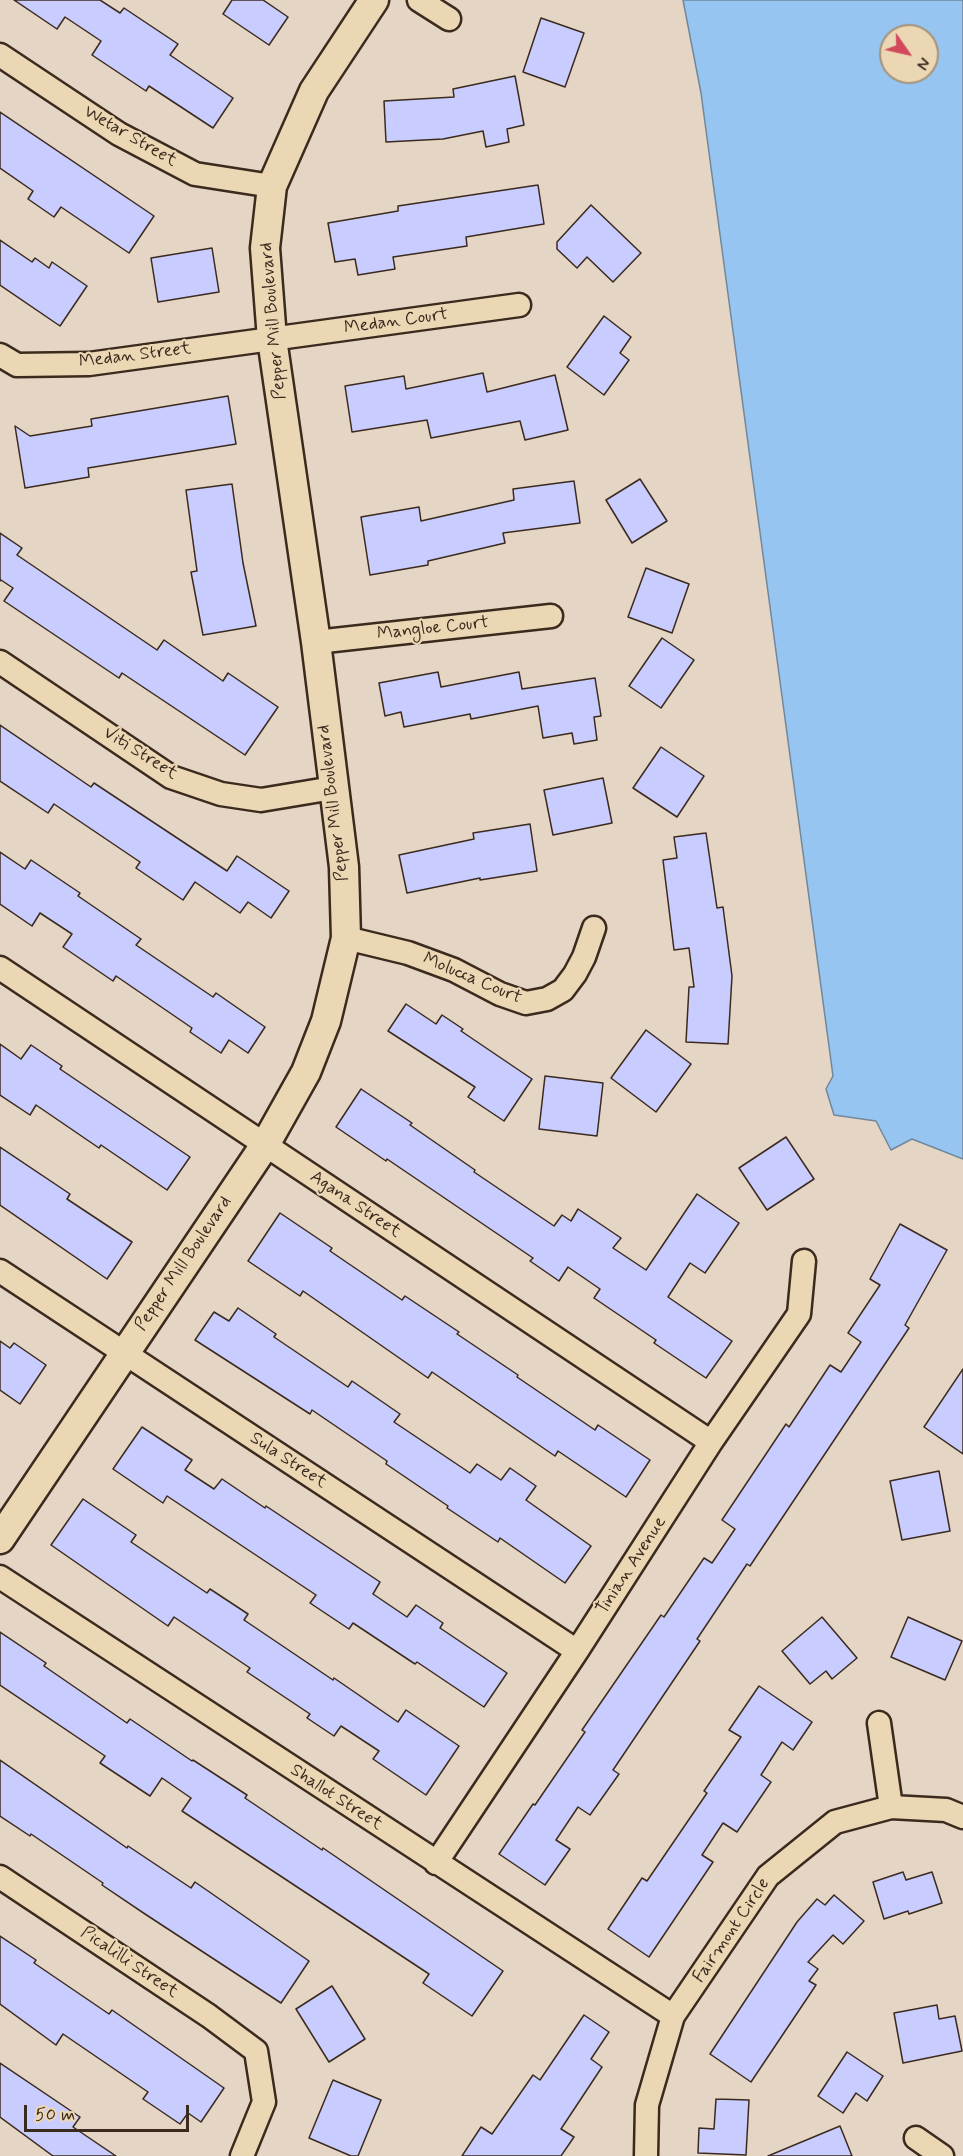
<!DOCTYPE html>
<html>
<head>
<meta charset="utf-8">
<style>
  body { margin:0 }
  #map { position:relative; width:963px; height:2156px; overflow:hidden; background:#e5d5c4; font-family:Mynerve,sans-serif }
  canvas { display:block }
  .north { position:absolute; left:879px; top:24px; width:60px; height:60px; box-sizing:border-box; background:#ecd7b5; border:2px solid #a59279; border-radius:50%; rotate:124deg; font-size:16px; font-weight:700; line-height:24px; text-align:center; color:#3b2a1e }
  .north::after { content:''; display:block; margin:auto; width:21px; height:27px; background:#d1495b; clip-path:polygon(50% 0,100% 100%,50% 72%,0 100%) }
  .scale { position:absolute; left:24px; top:2105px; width:165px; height:27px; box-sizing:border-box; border:3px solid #3b2a1e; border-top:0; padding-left:8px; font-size:18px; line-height:21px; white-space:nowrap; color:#3b2a1e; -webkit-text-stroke:4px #ecd7b5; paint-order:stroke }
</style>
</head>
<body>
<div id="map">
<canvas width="963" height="2156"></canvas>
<div class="north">N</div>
<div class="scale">50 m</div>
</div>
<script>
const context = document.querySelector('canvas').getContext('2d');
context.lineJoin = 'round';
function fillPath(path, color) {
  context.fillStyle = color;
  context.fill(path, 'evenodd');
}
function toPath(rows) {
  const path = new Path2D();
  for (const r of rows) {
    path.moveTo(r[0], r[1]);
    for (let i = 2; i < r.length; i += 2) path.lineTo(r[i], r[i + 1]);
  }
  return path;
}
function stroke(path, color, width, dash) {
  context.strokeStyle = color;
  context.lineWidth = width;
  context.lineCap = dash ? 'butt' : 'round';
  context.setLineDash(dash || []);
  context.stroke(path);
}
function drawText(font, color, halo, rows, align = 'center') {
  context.font = font + ' Mynerve,sans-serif';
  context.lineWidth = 4.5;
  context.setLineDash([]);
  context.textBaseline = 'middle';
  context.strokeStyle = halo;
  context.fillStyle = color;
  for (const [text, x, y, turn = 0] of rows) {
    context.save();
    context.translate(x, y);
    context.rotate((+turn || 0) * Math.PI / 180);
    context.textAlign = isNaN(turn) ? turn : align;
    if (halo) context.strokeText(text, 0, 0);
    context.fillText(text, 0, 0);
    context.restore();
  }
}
const water = toPath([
  [683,0,963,0,963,1159,912,1139,891,1150,876,1121,834,1115,826,1089,833,1076,701,93,683,0],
  [891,36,927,36,927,72,891,72,891,36]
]);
const building = toPath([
  [14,0,100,0,120,13,124,8,178,44,170,55,233,98,213,128,149,86,146,91,92,55,101,41,65,17,57,29,14,0],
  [232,0,263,0,288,17,269,45,223,14,232,0],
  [541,18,584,33,565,87,523,72,541,18],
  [515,76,524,125,507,129,509,142,486,147,483,131,443,139,386,142,384,101,454,97,453,89,515,76],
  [0,112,154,216,129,253,61,207,54,217,28,199,33,191,0,168,0,112],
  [538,185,544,224,466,237,467,246,393,257,395,269,358,275,355,259,335,262,328,223,398,211,398,206,538,185],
  [591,205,641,253,613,282,587,257,577,268,557,249,557,242,591,205],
  [0,240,32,262,35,258,49,268,52,262,87,286,60,326,0,285,0,240],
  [212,248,219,292,158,302,151,258,212,248],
  [604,316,631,337,620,353,629,360,604,395,567,367,604,316],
  [483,373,487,392,555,375,568,430,525,440,520,421,431,438,427,420,352,432,345,386,404,376,406,389,483,373],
  [228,396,236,444,88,468,89,477,25,488,15,426,30,436,92,426,91,419,228,396],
  [640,479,667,521,632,543,606,500,640,479],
  [574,481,580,523,503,533,505,543,428,561,428,565,370,575,361,517,419,507,421,521,514,500,513,489,574,481],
  [232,484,243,563,256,626,203,635,191,572,197,571,186,490,232,484],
  [0,533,22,548,17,555,157,650,164,640,223,681,228,673,278,707,245,755,122,673,119,678,4,601,13,588,1,580,0,581,0,533],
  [646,568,689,584,672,633,628,617,646,568],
  [662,638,694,660,661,708,629,686,662,638],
  [438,672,441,687,519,672,522,689,595,678,601,716,594,717,597,740,574,744,572,733,543,738,538,706,471,719,470,714,404,727,401,712,385,716,379,683,438,672],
  [0,725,91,787,94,783,227,871,237,856,289,891,271,918,248,902,240,913,195,882,183,900,136,868,140,862,54,804,48,813,0,781,0,725],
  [661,747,704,776,677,817,633,788,661,747],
  [603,778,612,823,553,835,544,790,603,778],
  [530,824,537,871,480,880,480,878,407,893,399,855,474,839,473,833,530,824],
  [706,833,717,908,723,907,732,976,728,1044,686,1042,689,987,694,987,689,948,674,950,663,860,677,858,674,837,706,833],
  [0,852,25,869,31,860,80,893,78,896,141,939,136,945,213,997,216,993,265,1027,248,1053,229,1040,221,1053,190,1032,192,1028,116,976,113,981,63,947,72,934,40,913,32,926,0,904,0,852],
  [406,1004,436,1024,442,1015,463,1029,461,1031,532,1079,504,1121,468,1097,475,1087,388,1031,406,1004],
  [646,1030,691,1064,656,1112,611,1078,646,1030],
  [0,1044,21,1059,31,1045,62,1066,60,1069,190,1157,167,1190,101,1145,99,1148,36,1105,30,1115,0,1095,0,1044],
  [545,1076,603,1083,597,1136,539,1129,545,1076],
  [361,1089,412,1123,410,1125,475,1170,474,1172,554,1226,562,1215,571,1221,578,1209,621,1238,613,1248,646,1270,697,1194,739,1223,705,1273,690,1263,668,1297,732,1341,706,1378,654,1343,656,1340,594,1298,600,1289,568,1267,559,1281,530,1261,533,1258,387,1159,386,1161,336,1127,361,1089],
  [786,1137,814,1179,767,1210,739,1168,786,1137],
  [0,1147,70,1194,67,1199,132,1242,107,1279,0,1205,0,1147],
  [280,1213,332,1248,330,1251,402,1300,405,1296,459,1332,457,1334,518,1375,517,1377,595,1430,598,1425,650,1460,626,1497,558,1451,555,1456,432,1372,428,1378,303,1291,300,1296,248,1261,280,1213],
  [900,1224,947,1250,905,1325,909,1328,750,1566,747,1564,697,1639,700,1641,613,1770,619,1774,590,1815,578,1807,556,1840,570,1849,545,1885,499,1854,533,1804,535,1805,585,1732,582,1730,661,1615,664,1617,704,1558,712,1563,735,1529,722,1520,786,1424,789,1427,830,1365,841,1372,861,1342,848,1333,880,1285,870,1279,900,1224],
  [238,1308,276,1334,274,1337,348,1387,352,1381,400,1414,394,1422,470,1473,477,1464,501,1480,510,1468,536,1486,526,1500,591,1546,565,1583,500,1538,498,1542,447,1508,448,1506,386,1464,387,1461,312,1410,310,1414,195,1340,214,1312,229,1321,238,1308],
  [0,1341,10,1348,14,1343,46,1365,20,1404,0,1390,0,1341],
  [963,1369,963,1454,924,1427,963,1369],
  [142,1427,192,1460,185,1470,214,1489,222,1479,265,1508,266,1506,380,1582,373,1594,407,1617,416,1605,443,1623,440,1628,507,1673,484,1707,417,1662,415,1664,353,1623,349,1629,310,1603,316,1595,167,1496,163,1503,113,1469,142,1427],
  [939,1471,950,1531,902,1540,890,1481,939,1471],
  [83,1499,136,1535,131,1542,207,1593,210,1589,248,1614,244,1620,333,1680,334,1678,398,1722,406,1710,459,1746,426,1795,373,1759,379,1751,341,1726,334,1736,307,1718,310,1714,247,1672,250,1668,174,1617,168,1626,51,1545,83,1499],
  [822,1617,857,1658,832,1679,826,1671,810,1684,782,1651,822,1617],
  [908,1617,962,1641,945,1680,891,1657,908,1617],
  [0,1632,46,1663,44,1666,127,1723,130,1719,192,1761,193,1760,247,1795,245,1798,322,1850,323,1848,503,1971,472,2016,423,1983,429,1974,182,1811,191,1798,162,1778,150,1796,100,1763,105,1756,0,1685,0,1632],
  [759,1686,812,1722,793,1750,782,1742,761,1775,771,1782,737,1832,723,1823,702,1855,713,1862,649,1957,608,1929,642,1878,647,1881,707,1793,704,1791,741,1737,729,1730,759,1686],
  [0,1760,127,1848,128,1846,191,1888,195,1882,309,1961,281,2003,145,1914,102,1885,103,1883,31,1834,30,1836,0,1816,0,1760],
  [903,1872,906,1880,932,1872,942,1903,909,1914,908,1911,884,1919,873,1882,903,1872],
  [834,1895,864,1921,843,1944,833,1935,808,1962,818,1969,809,1981,816,1985,751,2082,710,2054,797,1922,817,1899,825,1905,834,1895],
  [0,1936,36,1960,34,1963,109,2014,112,2010,224,2088,201,2122,188,2113,180,2124,143,2099,148,2092,63,2034,56,2045,0,2004,0,1936],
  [332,1986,365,2039,329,2062,296,2009,332,1986],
  [937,2005,939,2019,955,2016,962,2051,903,2063,894,2013,937,2005],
  [584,2015,609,2032,591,2059,602,2067,561,2129,574,2137,561,2156,462,2156,481,2127,492,2134,533,2075,540,2080,584,2015],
  [847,2052,883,2076,867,2101,856,2093,843,2113,818,2096,847,2052],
  [0,2063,80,2117,73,2127,116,2156,53,2156,0,2117,0,2063],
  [333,2080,381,2100,358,2156,351,2156,309,2138,333,2080],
  [716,2099,749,2100,746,2155,698,2153,699,2128,714,2129,716,2099],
  [840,2126,852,2156,768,2156,840,2126]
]);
const minor = toPath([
  [419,0,449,19],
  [0,55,119,134,195,174,272,186],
  [0,355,17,365,89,364,519,305],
  [316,642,551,616],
  [0,662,171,777,221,794,261,800,333,788],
  [346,938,408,953,454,970,500,994,526,1003,547,999,563,990,575,974,584,957,594,928],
  [0,968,711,1442],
  [0,1271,577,1651],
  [0,1577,673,2016],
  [879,1723,891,1807],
  [436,1863,577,1651,711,1442,799,1314,804,1261],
  [0,1877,209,2016,256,2051,264,2102,242,2156],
  [916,2138,942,2156],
  [646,2156,647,2105,673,2016,768,1876,835,1822,891,1807,946,1810,963,1817]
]);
const tertiary = toPath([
  [0,1539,265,1145,306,1072,326,1021,346,938,344,867,316,642,272,339,265,248,272,186,314,91,374,0]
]);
const streetNames = [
  ["Wetar Street",130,137,30],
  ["Pepper Mill Boulevard",274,321,-95],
  ["Medan Court",396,322,-8],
  ["Medan Street",135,356,-7],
  ["Mangloe Court",433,629,-6],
  ["Viti Street",140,754,32],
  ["Pepper Mill Boulevard",334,803,-97],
  ["Molucca Court",472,979,23],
  ["Agana Street",355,1205,34],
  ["Pepper Mill Boulevard",184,1264,-56],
  ["Sula Street",288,1461,33],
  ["Tinian Avenue",632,1566,-57],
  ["Shallot Street",336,1798,33],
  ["Fairmont Circle",732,1931,-56],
  ["Picalilli Street",129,1963,34]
];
fillPath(water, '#95c5f0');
stroke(water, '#71879c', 1.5);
fillPath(building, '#c9ccfe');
stroke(building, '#3b2a1e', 1.5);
stroke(minor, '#3b2a1e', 27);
stroke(tertiary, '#3b2a1e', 33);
stroke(minor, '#ecd7b5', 22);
stroke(tertiary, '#ecd7b5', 28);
drawText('18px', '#3b2a1e', '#ecd7b5', streetNames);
</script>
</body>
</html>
